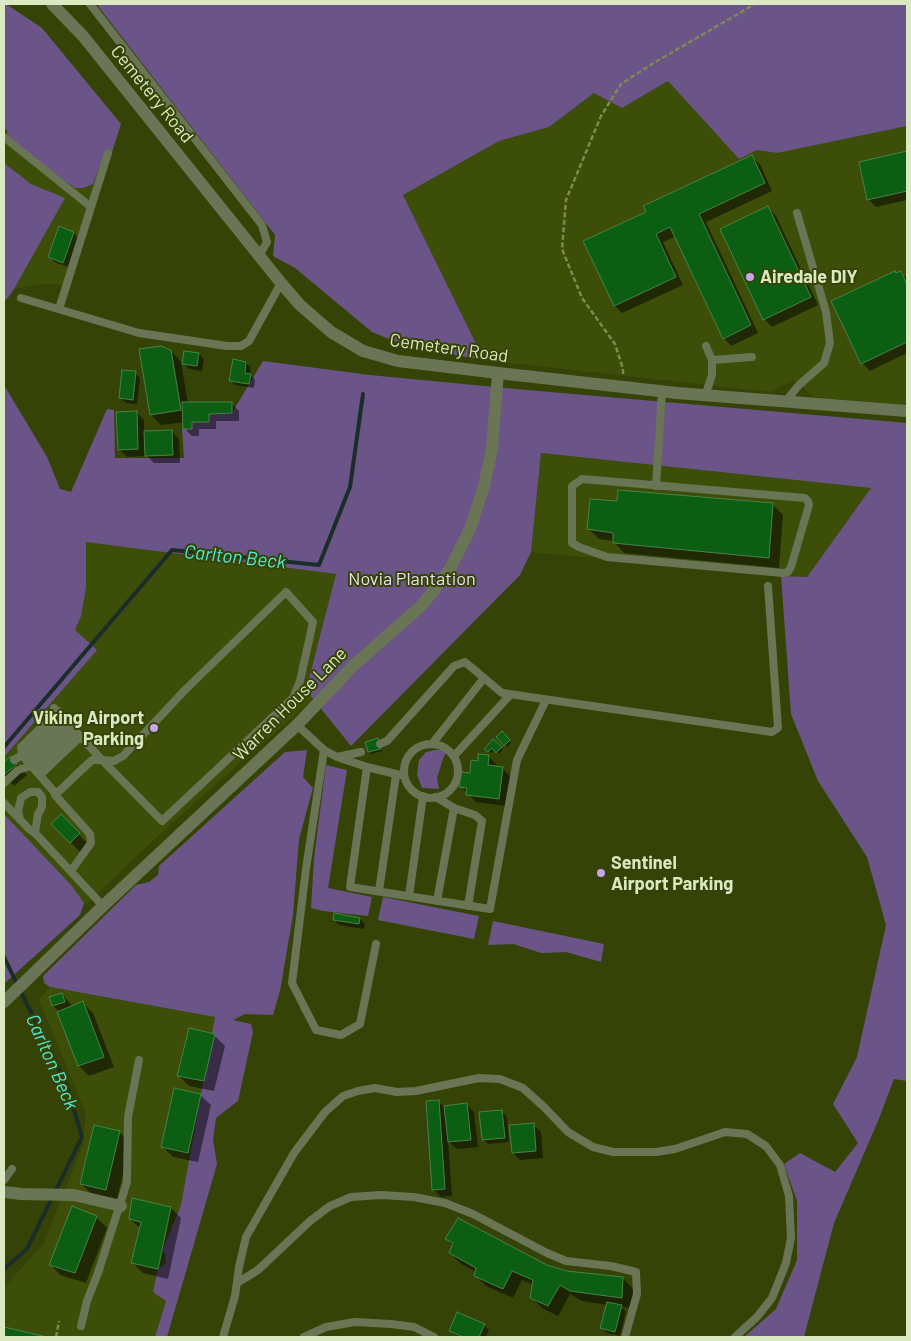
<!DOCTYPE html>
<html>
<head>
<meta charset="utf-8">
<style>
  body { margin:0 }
  #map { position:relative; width:911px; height:1341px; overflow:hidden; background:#354406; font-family:Barlow,sans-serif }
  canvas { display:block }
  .frame { position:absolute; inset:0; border:5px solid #dbe9c2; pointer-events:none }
</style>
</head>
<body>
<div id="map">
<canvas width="911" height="1341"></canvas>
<div class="frame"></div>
</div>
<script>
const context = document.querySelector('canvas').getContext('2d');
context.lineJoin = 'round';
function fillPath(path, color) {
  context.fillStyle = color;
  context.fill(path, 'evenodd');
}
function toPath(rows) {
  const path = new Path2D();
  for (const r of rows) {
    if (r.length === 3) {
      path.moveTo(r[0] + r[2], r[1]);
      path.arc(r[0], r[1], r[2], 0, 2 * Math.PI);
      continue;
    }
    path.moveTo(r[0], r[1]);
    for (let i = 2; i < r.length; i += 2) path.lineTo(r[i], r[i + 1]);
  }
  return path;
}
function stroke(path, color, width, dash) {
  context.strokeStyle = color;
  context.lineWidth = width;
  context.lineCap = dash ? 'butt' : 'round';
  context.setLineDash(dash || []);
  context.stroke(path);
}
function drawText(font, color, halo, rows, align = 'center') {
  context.font = font + ' Barlow,sans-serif';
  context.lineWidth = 4;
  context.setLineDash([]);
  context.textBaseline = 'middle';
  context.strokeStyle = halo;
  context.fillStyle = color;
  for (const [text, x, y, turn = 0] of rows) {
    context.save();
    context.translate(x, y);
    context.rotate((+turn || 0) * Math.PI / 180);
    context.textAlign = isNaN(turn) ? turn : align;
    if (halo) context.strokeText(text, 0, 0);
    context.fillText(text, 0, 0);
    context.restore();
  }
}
const built = toPath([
  [4,4,6,4,42,28,121,124,70,288,63,285,40,284,14,289,7,299,4,300],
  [668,81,739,159,757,150,777,153,907,126,907,405,814,397,794,380,770,392,484,360,403,195,499,141,549,127,594,93,622,108],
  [4,385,47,457,60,489,72,492,180,555,336,574,306,690,313,699,164,830,76,914,4,971],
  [541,453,871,488,807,577,531,552],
  [50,987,232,1020,161,1337,4,1337,4,1287,43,1245,82,1147,86,1114,39,999]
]);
const green = toPath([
  [4,4,6,4,42,28,121,124,112,152,106,149,93,184,83,188,75,188,8,140,7,130,4,128],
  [99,4,907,4,907,126,777,153,757,150,739,159,668,81,622,108,594,93,549,127,499,141,403,195,484,360,408,347,372,332,295,268,273,256,275,235,98,6],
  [4,163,31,184,65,198,14,289,7,299,4,300],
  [263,361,370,375,516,389,907,423,907,1081,894,1079,878,1121,834,1223,804,1337,744,1337,776,1309,797,1260,797,1201,784,1164,800,1153,835,1172,858,1143,833,1104,857,1057,886,925,867,857,818,781,791,714,781,576,807,577,871,488,541,453,531,552,520,575,351,746,306,690,336,574,86,542,86,588,81,616,75,630,97,650,4,757,4,385,47,457,60,489,71,492,107,409,114,410,115,458,184,458,182,429,192,429,192,422,209,422,209,414,232,413],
  [307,750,303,777,313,788,299,839,293,915,280,991,273,1015,245,1014,233,1020,251,1024,253,1032,238,1101,216,1118,213,1140,217,1164,167,1337,155,1337,166,1301,153,1292,158,1269,166,1263,165,1253,162,1252,181,1205,215,1017,50,987,44,983,43,976,136,885,149,882,158,875,159,866,285,752],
  [435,750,443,750,446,753,443,759,437,778,439,789,422,788,417,775,419,760,426,752],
  [326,765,347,770,328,888,372,897,368,916,323,911,311,908,314,858],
  [4,814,72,886,84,903,80,915,4,984],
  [383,897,479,916,474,939,378,920],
  [493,921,604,944,601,962,566,952,541,953,514,944,488,945]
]);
const shadow = toPath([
  [907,152,907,200,876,207,868,199,860,163],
  [752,157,760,164,772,191,706,222,758,333,731,346,724,338,676,236,663,242,683,285,622,313,615,306,585,242,647,212],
  [768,208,776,216,818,305,772,327,764,319],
  [74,233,78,238,68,267,54,262,50,257],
  [900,272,907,279,907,353,870,371,862,363,897,274],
  [171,351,181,362,188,404,231,403,239,411,239,421,216,421,216,429,199,429,199,436,192,436,184,428,184,422,161,425,151,415],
  [199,354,204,359,202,371,189,369,184,364],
  [246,363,251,368,250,374,255,380,254,388,235,385,230,380],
  [135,373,140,378,137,404,126,403,121,398],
  [136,412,144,420,144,432,171,431,179,439,180,463,154,463,145,454,145,456,127,457,119,449],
  [618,502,773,505,783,515,779,568,624,553,613,541,599,539,589,529],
  [502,733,511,743,507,747,498,737],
  [494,741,503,750,499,754,495,749,491,753,486,749],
  [380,742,382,751,371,754,366,743],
  [488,756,496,764,496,767,502,768,510,776,506,806,476,802,461,786,479,762],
  [11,758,27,775,14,786,4,776,4,764],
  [61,816,89,845,81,853,53,824],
  [360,919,365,924,364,929,339,925,334,920],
  [62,994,73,1007,82,1002,93,1013,114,1067,89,1076,79,1066,60,1012,53,1006],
  [214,1035,225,1046,214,1091,189,1086,179,1076],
  [200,1095,211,1105,198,1162,173,1157,162,1146],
  [438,1101,444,1107,467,1105,474,1112,478,1147,457,1149,448,1141,452,1196,441,1197,433,1189],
  [502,1112,507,1117,509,1142,488,1144,483,1139],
  [533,1125,541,1132,543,1158,520,1160,513,1153],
  [119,1132,130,1142,117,1200,92,1194,81,1184],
  [171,1208,181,1218,168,1279,143,1273,133,1263,141,1229,130,1219],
  [96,1217,107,1228,86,1283,60,1275,50,1264],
  [446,1239,567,1272,623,1278,633,1289,632,1308,621,1307,626,1311,620,1336,607,1333,602,1328,607,1305,582,1301,570,1294,558,1316,542,1308,531,1297,534,1285,522,1280,513,1298,486,1286,475,1275,476,1272,461,1264,450,1253,453,1245],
  [484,1325,489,1330,486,1337,459,1337,450,1331]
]);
const stream = toPath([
  [4,747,172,550,319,565,350,487,363,394],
  [4,957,17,984],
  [20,990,67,1086,82,1137,55,1192],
  [4,1269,27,1249,52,1198]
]);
const building = toPath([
  [907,151,907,191,867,200,859,162,907,151],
  [752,155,765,183,699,214,751,325,723,339,670,227,656,234,676,277,614,306,583,241,646,212,643,206,752,155],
  [768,206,811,297,763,320,720,229,768,206],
  [59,226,74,232,63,263,48,257,59,226],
  [895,271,896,273,901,271,907,285,907,342,861,364,831,301,895,271],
  [161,346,171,350,181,410,150,415,139,349,161,346],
  [184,351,199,353,197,366,182,364,184,351],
  [233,359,246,362,245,373,251,374,249,384,229,381,233,359],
  [122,370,136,371,133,400,119,398,122,370],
  [182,402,232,402,232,413,209,414,209,422,192,422,192,429,183,429,182,402],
  [137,411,138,449,118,450,116,412,137,411],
  [172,430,173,455,145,456,144,431,172,430],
  [618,490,773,503,769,558,613,543,613,533,587,529,590,499,617,501,618,490],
  [502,731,510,740,504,746,496,737,502,731],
  [378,738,381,749,368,752,365,742,378,738],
  [493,739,502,747,496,753,492,748,488,752,484,749,493,739],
  [478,754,489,755,488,765,503,767,499,799,466,795,467,788,459,787,461,772,470,773,471,760,478,761,478,754],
  [11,756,17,764,4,775,4,762,11,756],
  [61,814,80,833,70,843,51,824,61,814],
  [334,913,360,918,359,924,333,920,334,913],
  [62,993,65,1002,52,1006,49,997,62,993],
  [83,1001,104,1057,78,1066,57,1012,83,1001],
  [189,1028,215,1034,204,1081,177,1076,189,1028],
  [174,1088,201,1094,188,1153,161,1147,174,1088],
  [439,1100,445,1189,432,1190,426,1101,439,1100],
  [467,1103,471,1140,448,1142,444,1106,467,1103],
  [502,1110,505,1138,482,1140,479,1112,502,1110],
  [534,1123,536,1151,512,1153,509,1125,534,1123],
  [94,1125,120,1131,106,1190,80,1184,94,1125],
  [132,1198,171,1207,158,1269,131,1263,141,1222,129,1219,132,1198],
  [72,1206,97,1216,75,1273,49,1265,72,1206],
  [458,1218,547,1265,567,1271,623,1277,622,1298,570,1291,560,1285,548,1306,530,1298,533,1280,512,1271,503,1289,474,1276,476,1268,449,1253,453,1243,445,1239,458,1218],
  [607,1302,622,1305,615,1332,600,1328,607,1302],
  [457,1312,485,1324,479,1337,463,1337,449,1331,457,1312],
  [4,1327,47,1337,4,1337,4,1327]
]);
const path = toPath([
  [623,374,623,369,615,344,582,298,562,249,566,200,601,116,621,84,652,64,755,4],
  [56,1337,59,1321]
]);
const service = toPath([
  [90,4,262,225,267,242,259,256],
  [4,137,91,207],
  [21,298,139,333,227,346,241,346,249,341,281,283],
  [59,309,108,153],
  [712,360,752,357],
  [705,396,712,375,712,360,706,346],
  [785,402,799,385,824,363,830,343,826,312,797,213],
  [582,479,805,498,808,501,809,505,791,567,788,572,783,573,607,557,579,547,572,543,572,486,582,479],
  [656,486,662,392],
  [54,708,102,760,162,821,293,698,300,681,313,622,286,592,185,690,123,756,114,761,102,760,92,760,55,795,90,834,91,843,71,871],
  [297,725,324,750,306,869,292,983,316,1030,341,1035,360,1024,376,944],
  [380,744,387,741,454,666,465,662,502,693,772,732,778,728,768,586],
  [432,744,484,678],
  [431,771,27],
  [324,750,337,757,367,767,400,775],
  [22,755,21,747,58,711],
  [22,755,62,716],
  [454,756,510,695],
  [337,757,361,752],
  [14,760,22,755,56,794],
  [26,760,67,721],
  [367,767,350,887,490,909,517,760,546,700],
  [36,770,76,731],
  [40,775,81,736],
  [4,783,18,770,31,766,72,727],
  [436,797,454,808,475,815,482,821,468,906],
  [4,803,29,829,35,833,103,906],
  [20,819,18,811,21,798,30,792,38,792,42,797,42,807,38,814,35,833],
  [379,891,396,775],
  [409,896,423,796],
  [437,901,454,808],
  [4,1180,12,1169],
  [237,1283,258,1270,310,1221,330,1206,351,1197,381,1195,414,1197,445,1203,473,1214,547,1253,566,1261,611,1266,636,1272,637,1294,625,1337],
  [81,1326,87,1301,98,1273,127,1182,128,1117,139,1060],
  [223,1337,235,1296,239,1267,246,1237,294,1153,325,1112,343,1096,358,1091,375,1088,397,1092,416,1091,479,1078,500,1079,523,1088,544,1107,568,1132,593,1147,613,1152,656,1152,675,1149,725,1132,747,1134,766,1146,780,1165,789,1196,791,1238,786,1263,772,1298,757,1317,735,1337],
  [304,1337,326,1327,355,1322,391,1324,414,1327,434,1337]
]);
const minor = toPath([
  [498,373,677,393,907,411],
  [4,1192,21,1194,74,1195,121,1206]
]);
const tertiary = toPath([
  [4,1002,103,906,297,725,352,667,423,604,450,569,470,529,484,486,492,448,498,373,398,361,363,351,331,332,300,305,281,283,83,36,52,4]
]);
const markers = [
  [750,277,5,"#c6a6f0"],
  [154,728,5,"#c6a6f0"],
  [601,873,5,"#c6a6f0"]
];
const streetNames = [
  ["Cemetery Road",152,94,51],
  ["Cemetery Road",449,348,8],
  ["Warren House Lane",290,704,-45]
];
const poiNames = [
  ["Airedale DIY",760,277],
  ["Viking Airport",144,718,"right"],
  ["Parking",144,739,"right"],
  ["Sentinel",611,863],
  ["Airport Parking",611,884]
];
const parkNames = [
  ["Novia Plantation",412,579]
];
const waterNames = [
  ["Carlton Beck",235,557,6],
  ["Carlton Beck",52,1062,66]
];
fillPath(built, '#3c4e07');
fillPath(green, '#6b5488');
fillPath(shadow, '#0007');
stroke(stream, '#1a2d2a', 4);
fillPath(building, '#0c5f12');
stroke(building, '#498248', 1);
stroke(path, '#7c8a56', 2.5, [5, 2.5]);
stroke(service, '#6a7556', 8);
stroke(minor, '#6a7556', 12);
stroke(tertiary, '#6a7556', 12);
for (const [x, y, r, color] of markers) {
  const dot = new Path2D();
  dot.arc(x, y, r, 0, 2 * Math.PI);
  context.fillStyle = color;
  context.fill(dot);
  stroke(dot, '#354406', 2);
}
drawText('18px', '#dbe9c2', '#354406', streetNames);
drawText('bold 18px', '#dbe9c2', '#354406', poiNames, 'left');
drawText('18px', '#e7def5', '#354406', parkNames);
drawText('italic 19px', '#51ead7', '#354406', waterNames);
</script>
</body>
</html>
